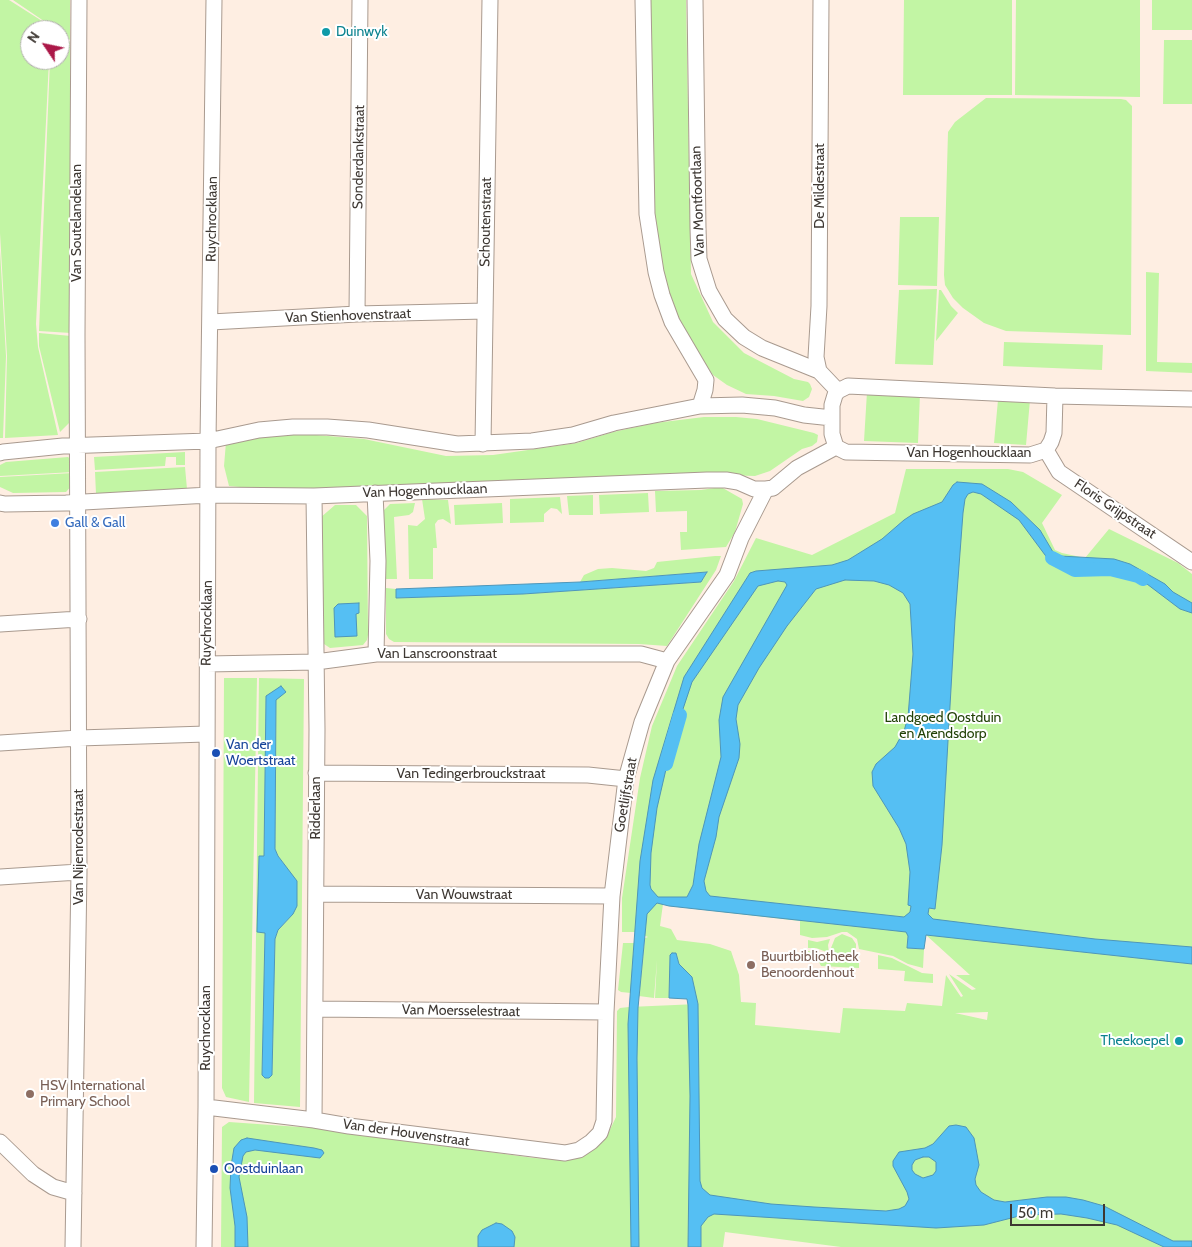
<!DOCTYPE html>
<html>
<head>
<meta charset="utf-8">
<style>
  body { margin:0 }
  #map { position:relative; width:1192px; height:1247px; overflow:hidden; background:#feeee2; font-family:Cabin,sans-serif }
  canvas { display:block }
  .north { position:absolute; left:20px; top:20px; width:50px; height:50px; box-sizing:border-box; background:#fff; border:1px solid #b2afad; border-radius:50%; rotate:304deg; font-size:14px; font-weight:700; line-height:20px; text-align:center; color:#3e3833 }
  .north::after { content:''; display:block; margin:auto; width:18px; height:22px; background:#ab1848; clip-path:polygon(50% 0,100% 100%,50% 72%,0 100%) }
  .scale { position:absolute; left:1010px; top:1204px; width:95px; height:22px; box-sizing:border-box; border:2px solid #3e3833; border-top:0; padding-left:6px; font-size:15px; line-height:18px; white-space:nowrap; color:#3e3833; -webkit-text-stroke:4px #fff; paint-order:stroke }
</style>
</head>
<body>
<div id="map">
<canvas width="1192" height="1247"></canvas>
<div class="north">N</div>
<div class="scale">50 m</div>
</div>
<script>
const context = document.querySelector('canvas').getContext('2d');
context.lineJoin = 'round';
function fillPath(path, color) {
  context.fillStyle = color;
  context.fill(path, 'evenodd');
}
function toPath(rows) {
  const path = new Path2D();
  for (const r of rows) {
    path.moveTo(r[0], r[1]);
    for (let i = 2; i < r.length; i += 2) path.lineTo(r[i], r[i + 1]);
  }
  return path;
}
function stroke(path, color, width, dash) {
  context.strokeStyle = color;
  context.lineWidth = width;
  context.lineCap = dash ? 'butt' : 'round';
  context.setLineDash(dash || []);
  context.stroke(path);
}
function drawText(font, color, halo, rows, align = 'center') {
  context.font = font + ' Cabin,sans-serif';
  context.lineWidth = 4;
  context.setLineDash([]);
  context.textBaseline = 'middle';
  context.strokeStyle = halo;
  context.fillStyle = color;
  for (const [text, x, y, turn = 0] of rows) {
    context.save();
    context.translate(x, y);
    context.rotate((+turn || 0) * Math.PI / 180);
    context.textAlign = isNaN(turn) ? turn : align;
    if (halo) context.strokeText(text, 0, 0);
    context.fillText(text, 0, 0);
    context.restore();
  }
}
const green = toPath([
  [0,0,9,0,50,26,50,30,30,30,30,60,49,60,36,324,38,347,58,435,5,438,7,356,0,233],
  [13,0,49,0,49,2,49,0,70,0,70,40,60,33,60,30,57,30],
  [648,0,686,0,691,274,713,322,744,353,794,379,808,382,810,384,812,389,809,397,803,401,774,396,746,394,727,385,713,375,690,342,666,293,654,215],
  [904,0,1012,0,1012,95,903,95],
  [1016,0,1140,0,1140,97,1015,95],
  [1152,0,1192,0,1192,30,1152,30],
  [60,34,70,42,71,333,39,331,50,60,60,60],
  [1164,40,1192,40,1192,104,1163,104],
  [986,98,1121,99,1126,100,1132,106,1131,335,1006,331,984,323,963,308,953,298,945,285,944,275,948,132,955,122],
  [900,217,939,217,937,286,898,285],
  [0,250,6,356,3,438,0,438],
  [1146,272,1159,273,1157,362,1192,363,1192,373,1146,371],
  [937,289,933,365,895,364,899,290],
  [939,290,941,290,951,306,958,313,936,341],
  [39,333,71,336,70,422,60,432,39,346],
  [1004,342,1103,345,1102,370,1003,366],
  [867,392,920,394,918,443,864,441],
  [998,400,1030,400,1026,445,994,443],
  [704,417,736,417,757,419,814,433,818,435,817,442,812,446,802,449,770,471,755,476,723,475,271,490,229,486,224,466,226,442,292,433,364,439,446,456,493,455,577,443,613,432,655,423],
  [185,452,185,465,176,465,176,457,166,457,165,466,95,470,94,457],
  [68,457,74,462,74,472,0,476,0,465,6,462],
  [185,467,187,489,96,494,95,472],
  [906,469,1008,469,1023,472,1062,495,1042,523,1055,550,1062,553,1085,558,1109,529,1178,563,1192,574,1192,1247,841,1247,725,1232,723,1247,221,1247,222,1127,229,1122,314,1128,534,1158,560,1160,573,1159,588,1153,606,1138,616,1117,617,1011,620,1008,629,1007,698,1004,683,968,679,964,676,953,672,953,670,955,669,998,655,998,657,960,654,998,639,996,645,938,648,937,635,932,622,932,622,898,640,778,652,726,677,666,734,581,756,538,812,555,895,513],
  [663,904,669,906,800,921,800,935,812,938,827,937,842,932,847,932,857,939,859,949,893,956,908,964,923,968,924,949,907,948,908,936,926,935,970,975,956,975,976,989,972,990,949,974,963,996,961,997,946,975,942,1006,907,1003,905,1011,843,1008,840,1033,755,1025,756,1003,741,1002,739,975,731,951,710,944,677,940,671,929,660,926],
  [988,1012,987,1020,955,1013,956,1013],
  [73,473,73,484,66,492,13,493,0,487,0,477],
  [721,487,742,499,743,504,735,532,726,547,681,550,680,532,687,532,687,511,656,512,655,491,701,490],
  [648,493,649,512,600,514,599,495],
  [593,495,593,515,569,515,567,496],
  [560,497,562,514,557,509,551,508,544,514,544,522,510,523,510,499],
  [422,499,448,500,451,524,443,519,438,520,435,524,437,548,433,548,433,579,409,579,408,525,417,526,425,519],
  [415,503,413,512,409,515,394,517,397,579,386,579,383,511,390,504],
  [502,503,503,523,455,525,454,505],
  [335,505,356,505,367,516,368,635,367,640,363,645,330,648,324,644,321,639,320,518],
  [715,556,721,556,716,570,667,646,639,644,394,642,389,639,386,634,386,588,396,589,397,598,523,594,701,582,707,572,580,582,584,575,598,569,612,568,646,571,654,568,657,562],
  [224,678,257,678,249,1102,226,1097,222,1088],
  [259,678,304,679,300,1107,254,1103],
  [266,696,276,700,275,849,278,856,284,864,293,914,278,930,275,939,272,1075,262,1075,265,932,258,932,259,856,264,857],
  [842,934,852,938,856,944,856,949,854,949,853,955,845,960,836,957,831,948,835,938],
  [830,939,828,945,829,953,816,948,808,948,808,940,817,942],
  [623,943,634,943,631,993,621,992,618,990],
  [808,951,825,954,837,961,859,963,859,968,821,966,817,958,808,957],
  [878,955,892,958,922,973,933,974,933,983,904,981,905,971,878,969]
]);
const water = toPath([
  [957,482,982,484,1011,502,1040,530,1053,552,1060,556,1114,559,1130,564,1165,584,1173,592,1192,603,1192,613,1180,609,1143,581,1124,571,1115,569,1069,567,1059,565,1048,559,1019,520,981,494,973,492,968,494,965,499,963,513,955,619,942,845,935,909,929,908,928,914,933,919,1095,939,1192,947,1192,964,926,935,924,949,907,948,908,936,906,932,669,906,657,903,647,914,638,1008,637,1058,639,1247,631,1247,628,1024,640,861,653,780,684,677,750,573,756,571,832,565,848,560,882,539,904,520,913,514,942,502,953,485,957,482],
  [845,580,874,581,889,585,903,593,910,604,913,654,908,717,904,731,895,747,876,764,872,772,873,786,899,828,906,844,910,872,908,905,911,906,910,912,904,917,710,896,706,891,704,881,716,837,719,817,739,758,740,744,736,719,738,705,759,668,787,626,816,589,845,580],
  [778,581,785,582,787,585,723,697,719,720,721,757,699,844,693,885,687,897,658,897,651,889,650,885,651,853,657,808,673,739,692,682,758,586,778,581],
  [707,572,701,582,523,594,396,598,396,589,580,582,707,572],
  [359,603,359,613,356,614,357,636,335,637,334,608,338,604,359,603],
  [281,686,286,692,276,700,275,849,278,856,297,881,297,906,293,914,278,930,275,939,272,1075,269,1078,265,1078,262,1075,265,933,257,932,259,856,264,856,266,696,281,686],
  [672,953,676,953,679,964,692,977,698,1004,700,1181,702,1188,710,1195,771,1204,814,1207,886,1211,899,1209,905,1206,909,1199,907,1192,893,1166,893,1161,899,1152,925,1148,933,1144,949,1126,956,1125,966,1127,974,1138,979,1165,975,1179,976,1185,981,1192,994,1200,1005,1202,1047,1197,1066,1197,1083,1200,1104,1206,1173,1241,1192,1241,1192,1247,1164,1247,1117,1225,1087,1218,1061,1214,1023,1215,984,1225,936,1228,714,1214,708,1217,701,1226,701,1247,688,1247,690,1096,688,1005,687,999,669,998,670,955,672,953],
  [923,1157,929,1157,936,1162,936,1171,933,1175,923,1178,915,1174,912,1170,912,1165,915,1160,923,1157],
  [247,1138,314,1148,322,1150,324,1153,320,1158,255,1150,246,1152,243,1156,239,1177,247,1217,248,1247,235,1247,235,1226,230,1188,231,1166,234,1148,241,1140,247,1138],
  [496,1223,502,1224,512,1231,515,1237,514,1247,478,1247,478,1236,482,1230,496,1223]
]);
const canal = toPath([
  [1052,558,1075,570,1110,569,1138,576,1143,579],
  [666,764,680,715]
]);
const minor = toPath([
  [643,0,647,214,656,272,662,295,672,322,706,380,705,390,700,406],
  [695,0,698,228,699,259,709,291,725,319,744,337,762,348,819,371,838,391],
  [357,314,360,0],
  [211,322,357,314,485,311],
  [819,371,816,357,819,306,821,0],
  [1055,396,1054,433,1051,442,1046,450,1030,455,846,452,836,447,832,434,832,405,835,395,838,391,848,386,1055,396,1192,399],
  [483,444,490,0],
  [1046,450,1059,472,1192,562],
  [0,453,3,452,63,446,208,441,259,430,293,427,327,427,368,430,457,444,532,441,573,435,614,423,700,406,742,405,775,408,804,415,832,418],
  [375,493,378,561,376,654],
  [314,496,317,729,314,1120],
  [0,503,5,504,66,503,209,495,314,496,707,480,726,480,738,482,754,489,766,489,773,488,797,468,836,447],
  [0,624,79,619],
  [207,664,316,662,376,654,641,654,667,661],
  [0,743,79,738,206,734],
  [316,773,588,775,626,779],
  [0,877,79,872],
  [316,894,612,896],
  [316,1009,606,1012],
  [206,1107,314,1120,349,1126,565,1153,579,1150,591,1142,600,1133,604,1121,606,1012,612,896,626,779,642,722,667,661,727,575,741,538,766,489],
  [0,1142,33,1174,53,1187,74,1193],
  [73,1247,79,872,77,335,79,0],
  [204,1247,206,1107,208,441,214,0]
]);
const markers = [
  [326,32,5,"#0f9aa8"],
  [55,523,5,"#3f7fe0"],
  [216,753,5,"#1a4fb4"],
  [751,965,5,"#8d6e63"],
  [1179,1041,5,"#0f9aa8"],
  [30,1094,5,"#8d6e63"],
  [214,1169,5,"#1a4fb4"]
];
const cultureNames = [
  ["Duinwyk",336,32],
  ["Theekoepel",1169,1041,"right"]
];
const streetNames = [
  ["Sonderdankstraat",359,157,-89],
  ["De Mildestraat",820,186,-90],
  ["Van Montfoortlaan",698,201,-92],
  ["Ruychrocklaan",212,219,-89],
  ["Schoutenstraat",486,222,-89],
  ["Van Soutelandelaan",77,223,-90],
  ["Van Stienhovenstraat",348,316,-2],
  ["Van Hogenhoucklaan",969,453],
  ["Van Hogenhoucklaan",425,491,-2],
  ["Floris Grijpstraat",1115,509,34],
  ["Ruychrocklaan",207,623,-89],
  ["Van Lanscroonstraat",437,654],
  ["Van Tedingerbrouckstraat",471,774],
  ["Goetlijfstraat",626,795,-80],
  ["Ridderlaan",316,808,-90],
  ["Van Nijenrodestraat",79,847,-90],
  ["Van Wouwstraat",464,895],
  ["Van Moersselestraat",461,1011,1],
  ["Ruychrocklaan",206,1028,-90],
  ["Van der Houvenstraat",406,1133,8]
];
const shopNames = [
  ["Gall & Gall",65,523]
];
const parkNames = [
  ["Landgoed Oostduin",943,718],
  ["en Arendsdorp",943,734]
];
const transitNames = [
  ["Van der",226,745],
  ["Woertstraat",226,761],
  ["Oostduinlaan",224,1169]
];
const educationNames = [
  ["Buurtbibliotheek",761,957],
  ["Benoordenhout",761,973],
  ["HSV International",40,1086],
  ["Primary School",40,1102]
];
fillPath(green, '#c2f5a4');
fillPath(water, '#55bff3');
stroke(water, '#4e96b9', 1);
stroke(canal, '#55bff3', 14);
stroke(minor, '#a99a8f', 17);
stroke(minor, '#fff', 15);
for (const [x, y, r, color] of markers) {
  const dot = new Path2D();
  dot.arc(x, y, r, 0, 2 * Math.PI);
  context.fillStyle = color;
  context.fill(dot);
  stroke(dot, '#fff', 2);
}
drawText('14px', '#0d838f', '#fff', cultureNames, 'left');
drawText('14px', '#3e3833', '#fff', streetNames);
drawText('14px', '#366cbe', '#fff', shopNames, 'left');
drawText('14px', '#224207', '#fff', parkNames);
drawText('14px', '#164399', '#fff', transitNames, 'left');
drawText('14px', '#785e54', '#fff', educationNames, 'left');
</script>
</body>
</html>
